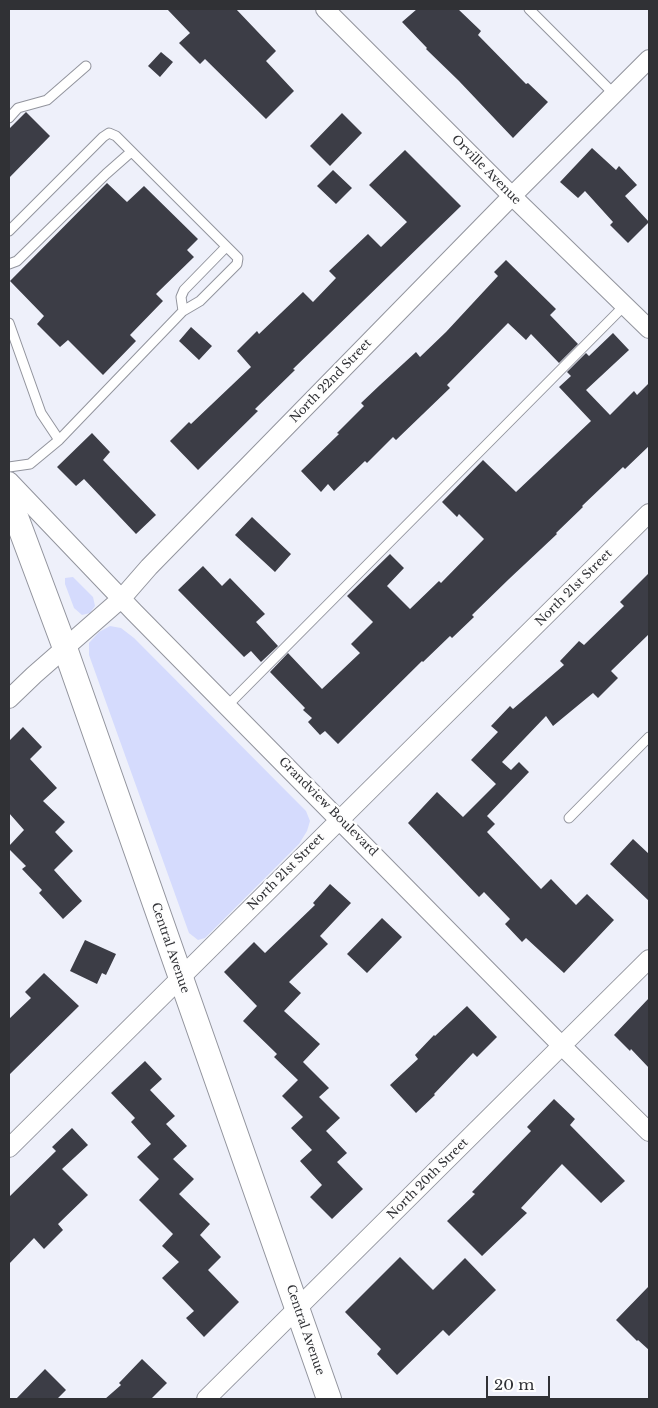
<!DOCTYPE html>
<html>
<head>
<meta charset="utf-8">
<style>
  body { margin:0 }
  #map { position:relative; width:658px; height:1408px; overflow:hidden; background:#eef0fa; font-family:"Libre Baskerville",serif }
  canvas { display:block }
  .frame { position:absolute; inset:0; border:10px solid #303135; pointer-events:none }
  .scale { position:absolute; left:486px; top:1376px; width:64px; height:22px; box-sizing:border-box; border:2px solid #303135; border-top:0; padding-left:6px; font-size:15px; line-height:18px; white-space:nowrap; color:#303135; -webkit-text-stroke:4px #fefefe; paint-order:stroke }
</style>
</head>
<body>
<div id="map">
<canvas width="658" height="1408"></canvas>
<div class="frame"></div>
<div class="scale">20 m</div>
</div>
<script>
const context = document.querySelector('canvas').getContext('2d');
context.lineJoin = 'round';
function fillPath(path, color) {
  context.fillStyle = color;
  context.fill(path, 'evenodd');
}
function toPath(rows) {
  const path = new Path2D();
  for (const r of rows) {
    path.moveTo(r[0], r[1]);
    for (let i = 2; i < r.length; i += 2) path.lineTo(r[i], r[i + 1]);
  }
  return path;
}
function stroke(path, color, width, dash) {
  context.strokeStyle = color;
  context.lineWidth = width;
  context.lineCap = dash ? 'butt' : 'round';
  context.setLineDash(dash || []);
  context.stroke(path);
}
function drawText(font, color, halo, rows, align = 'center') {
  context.font = font + ' "Libre Baskerville",serif';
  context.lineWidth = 5;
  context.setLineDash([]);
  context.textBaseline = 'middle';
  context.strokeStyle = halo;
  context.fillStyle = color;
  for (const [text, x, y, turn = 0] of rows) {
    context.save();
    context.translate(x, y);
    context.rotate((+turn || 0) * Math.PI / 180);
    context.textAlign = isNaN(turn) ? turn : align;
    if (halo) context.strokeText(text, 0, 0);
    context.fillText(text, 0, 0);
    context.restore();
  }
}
const green = toPath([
  [73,577,93,597,95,606,90,613,82,615,74,608,65,584,65,578],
  [110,626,121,628,134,638,306,811,310,821,307,831,299,844,205,938,198,940,189,933,89,655,89,643,99,632]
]);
const building = toPath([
  [167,9,236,9,276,51,266,61,294,91,266,119,205,59,200,64,179,43,190,33],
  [417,9,458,9,481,31,478,35,526,84,528,83,548,102,513,138,459,81,426,49,427,48,402,22],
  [161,52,173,62,160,77,148,66],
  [26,112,50,136,9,178,9,129],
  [342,113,362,133,330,166,310,146],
  [592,148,616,170,619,166,637,185,625,196,649,222,628,243,610,225,613,222,585,191,578,198,560,182],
  [405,150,461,206,293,369,295,370,255,409,258,411,198,470,170,441,189,422,191,424,251,367,237,351,257,331,259,334,303,292,313,302,336,278,329,271,368,234,381,247,407,222,369,185],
  [333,170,352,188,336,204,317,186],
  [107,183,127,202,144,186,198,239,187,250,194,257,156,294,163,301,130,335,136,341,103,375,68,340,60,347,37,324,44,316,10,281],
  [506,260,556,309,550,315,578,344,559,363,531,334,526,340,508,323,447,385,450,388,396,440,393,437,367,463,365,461,334,491,328,484,321,492,301,471,339,434,337,433,364,406,361,403,380,385,416,352,420,357,446,332,498,276,494,272],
  [191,327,212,346,199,360,179,341],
  [613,333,629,350,586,390,610,415,634,391,637,395,649,383,649,446,625,469,623,467,582,506,583,507,556,533,557,534,509,579,472,615,474,617,452,638,450,636,423,662,422,661,338,744,325,731,320,735,308,722,312,718,303,710,305,708,270,672,288,653,322,689,360,653,351,644,373,622,347,596,390,554,404,568,387,586,410,609,439,581,441,583,484,539,459,514,457,517,442,502,483,460,516,492,591,421,559,387,571,376,567,372,586,353,589,356],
  [92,433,110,452,103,460,156,515,136,534,84,479,76,486,57,467],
  [252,517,291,554,275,572,235,535],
  [203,566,222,586,230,578,265,614,256,622,278,646,261,662,251,651,244,657,178,590],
  [649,573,649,634,611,671,618,678,598,698,593,693,553,726,546,716,502,762,511,770,519,762,529,772,487,816,495,824,487,832,541,889,551,879,576,905,587,894,614,920,564,973,526,938,522,942,505,924,510,919,484,892,479,897,408,823,437,792,463,817,496,784,471,760,498,732,491,726,510,706,513,709,564,665,560,661,579,641,584,645,624,606,620,602],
  [23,727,42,747,30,759,57,788,43,801,65,822,55,832,73,851,54,870,82,901,63,919,39,893,42,890,22,869,26,866,9,849,9,846,24,830,9,813,9,741],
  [633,839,649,854,649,901,610,864],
  [330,884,351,903,320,936,328,944,289,982,301,993,284,1011,320,1044,303,1062,329,1088,319,1097,340,1118,326,1131,347,1153,337,1162,363,1189,332,1219,310,1197,322,1185,300,1161,312,1150,291,1128,303,1117,282,1096,298,1080,274,1057,277,1054,243,1021,257,1006,224,972,254,942,265,953,315,905,313,903],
  [382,918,402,937,367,973,347,954],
  [85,940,116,954,106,975,102,973,97,984,70,971],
  [44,973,79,1006,9,1075,9,1019,31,998,25,992],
  [649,998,649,1068,631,1049,630,1051,614,1035],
  [467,1006,497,1037,477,1057,473,1053,434,1094,435,1095,416,1113,390,1085,418,1059,415,1055,434,1035,435,1036],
  [145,1061,162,1079,150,1090,175,1116,166,1124,187,1146,173,1159,194,1179,179,1194,210,1224,200,1235,221,1257,208,1270,239,1302,204,1337,186,1318,194,1311,162,1278,179,1262,162,1246,173,1234,139,1200,159,1179,137,1157,151,1144,131,1122,135,1118,111,1093],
  [554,1099,575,1119,570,1125,625,1181,601,1203,562,1164,521,1208,527,1213,482,1256,447,1221,475,1194,472,1192,531,1131,527,1127],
  [72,1128,88,1145,62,1169,88,1195,58,1224,63,1230,44,1249,34,1238,9,1264,9,1197,56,1151,52,1147],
  [400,1257,433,1290,465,1258,496,1290,449,1336,443,1330,397,1375,377,1354,381,1349,345,1312],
  [649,1286,649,1350,638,1340,637,1341,616,1320],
  [142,1359,167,1383,151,1399,105,1399,121,1385,119,1383],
  [45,1369,66,1390,57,1399,16,1399]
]);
const service = toPath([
  [529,9,614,94],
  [9,118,18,108,47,100,86,66],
  [9,231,103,137,109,133,116,136,238,258,237,264,200,301,183,311,59,440],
  [9,264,17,261,106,174,131,152],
  [183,311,181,297,184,290,226,247],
  [9,323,41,413,59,440,30,464,9,467],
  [227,706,625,305],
  [569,818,649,737]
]);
const minor = toPath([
  [325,9,512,196,649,329],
  [9,481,134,612,562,1046,649,1132],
  [9,699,34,675,122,598,149,567,512,196,649,59],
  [9,1148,649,513],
  [206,1399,649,959]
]);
const secondary = toPath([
  [9,498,65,648,329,1399]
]);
const streetNames = [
  ["Orville Avenue",486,170,45],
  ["North 22nd Street",331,381,-46],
  ["North 21st Street",574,588,-45],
  ["Grandview Boulevard",328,807,45],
  ["North 21st Street",286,872,-45],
  ["Central Avenue",170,948,71],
  ["North 20th Street",428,1179,-45],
  ["Central Avenue",305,1330,71]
];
fillPath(green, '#d5dbfd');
fillPath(building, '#3c3d46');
stroke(service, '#92949d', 11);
stroke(minor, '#92949d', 20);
stroke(secondary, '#92949d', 26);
stroke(service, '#fff', 9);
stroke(minor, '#fff', 18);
stroke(secondary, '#fff', 24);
drawText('12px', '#303135', '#fefefe', streetNames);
</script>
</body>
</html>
